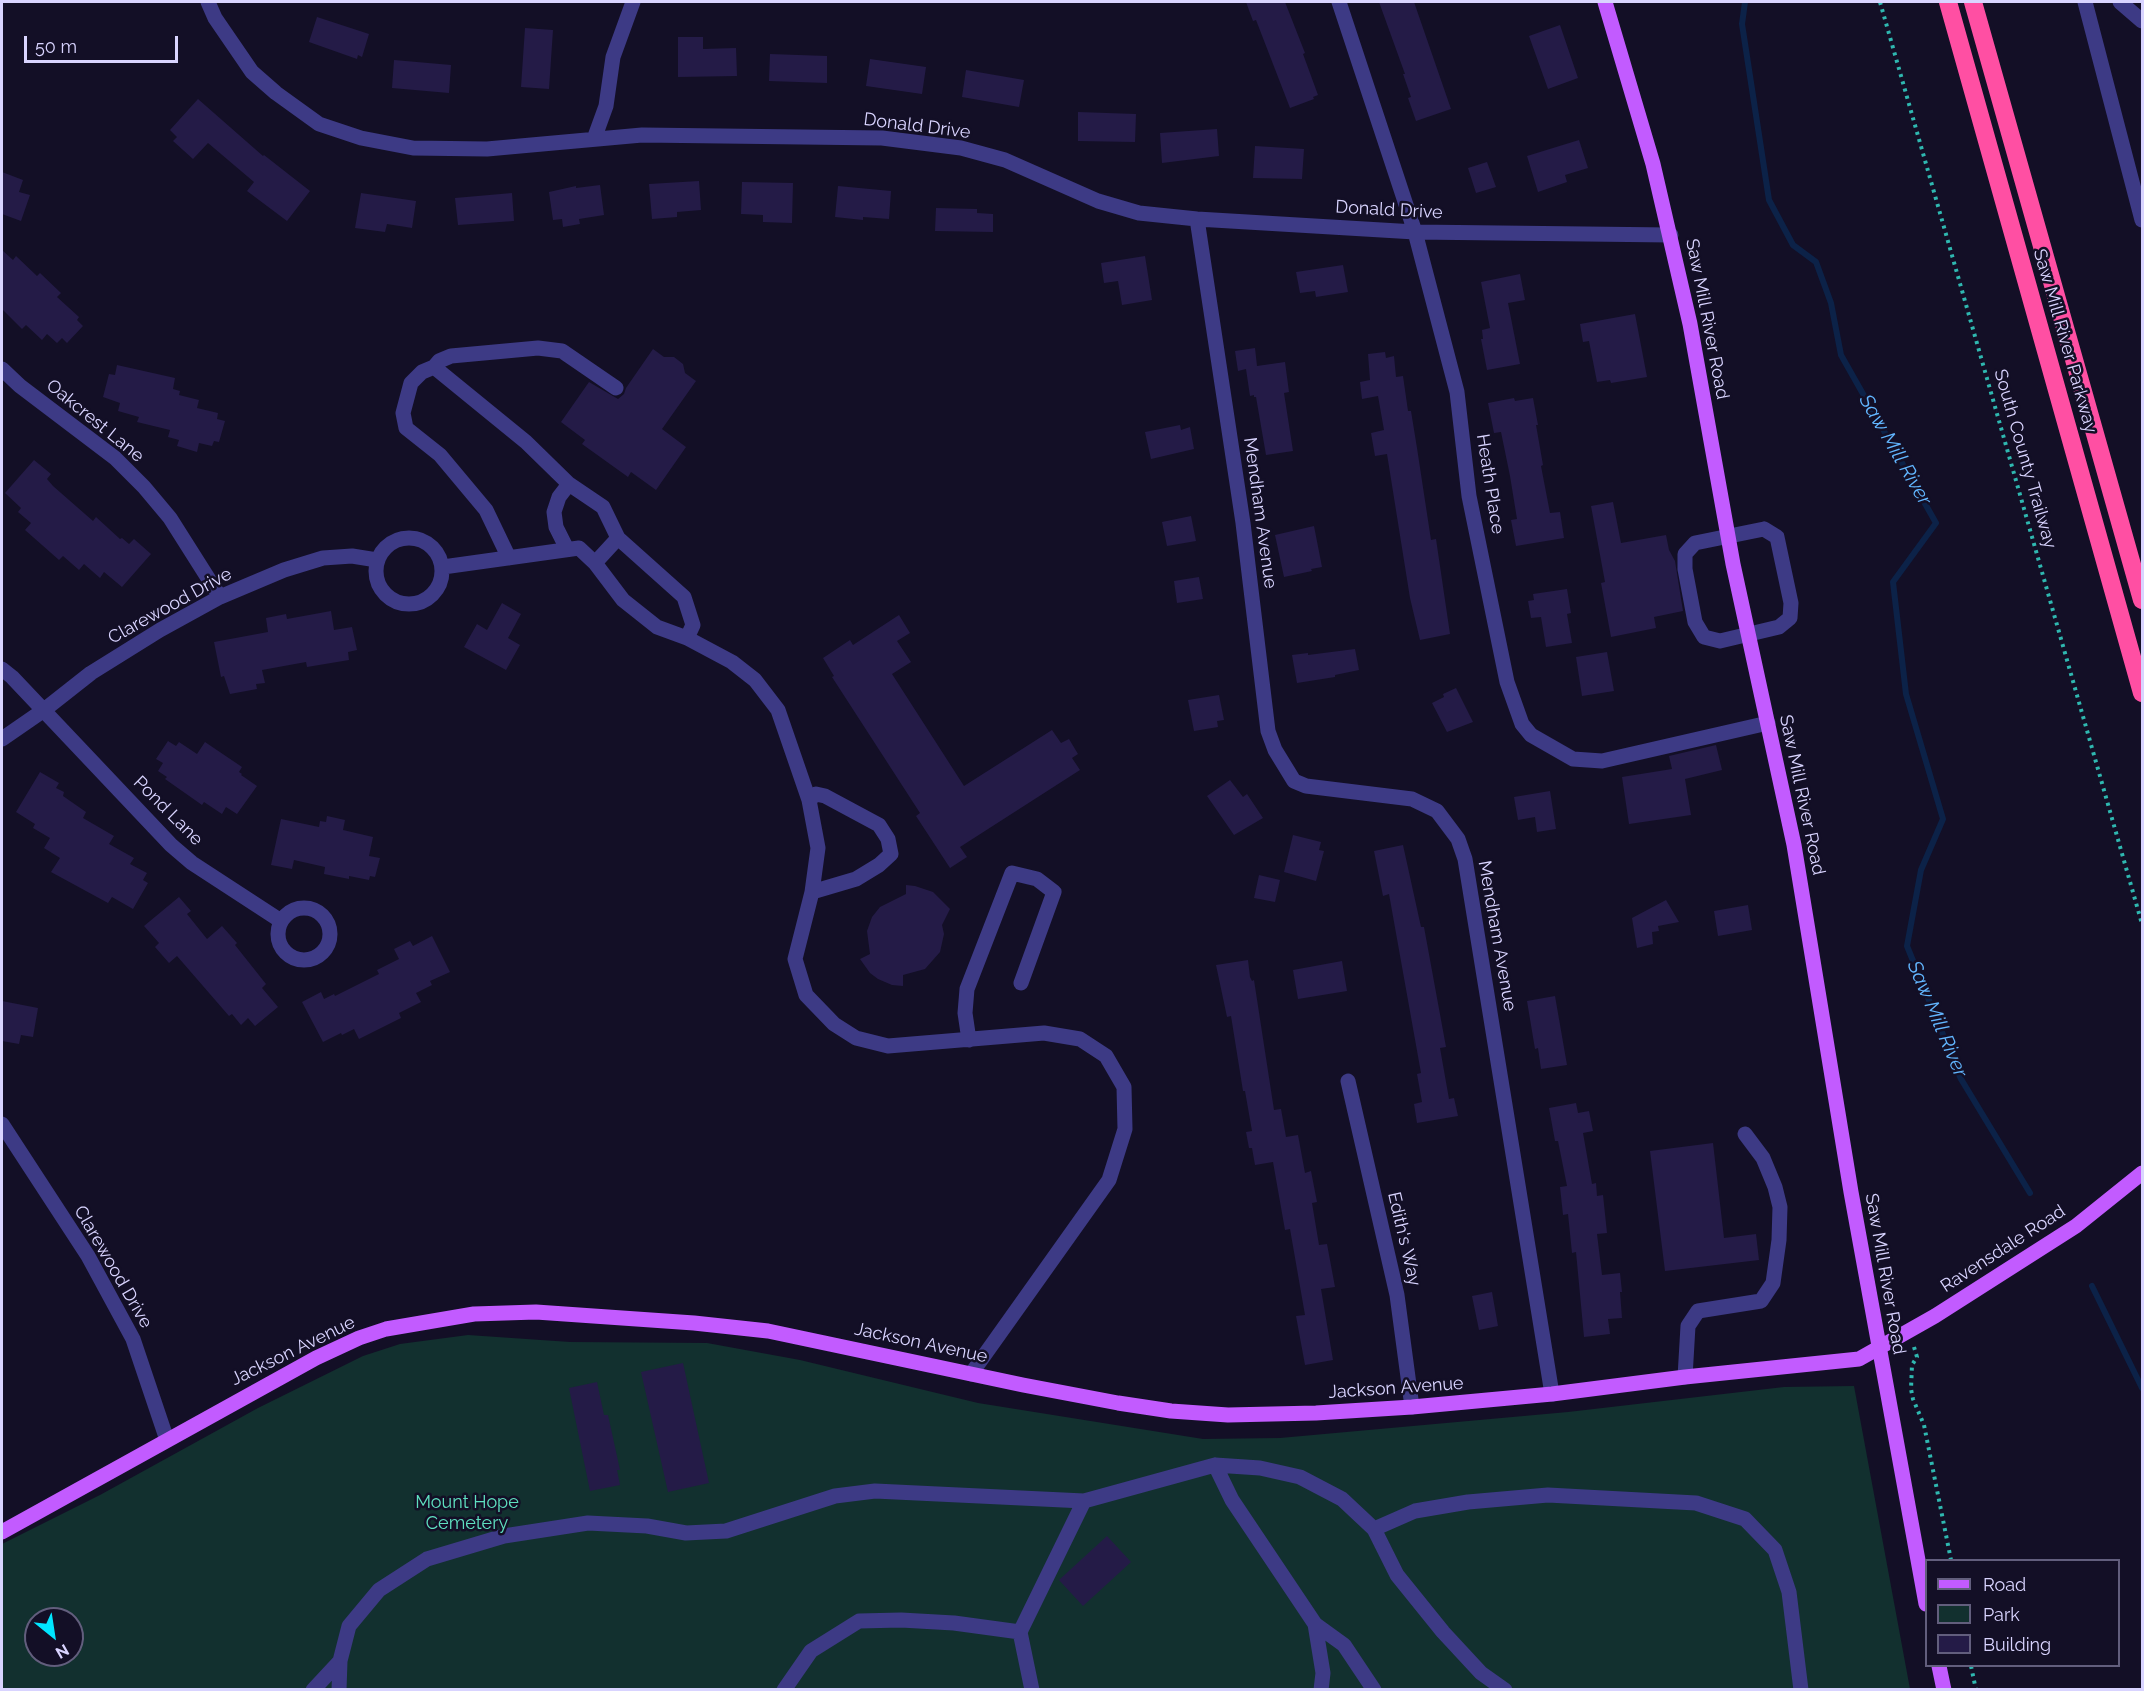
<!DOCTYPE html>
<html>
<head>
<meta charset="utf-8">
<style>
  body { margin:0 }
  #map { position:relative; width:2144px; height:1691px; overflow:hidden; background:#130f26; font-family:Raleway,sans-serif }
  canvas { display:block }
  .frame { position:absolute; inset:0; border:3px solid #d9d4ff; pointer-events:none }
  .legend { position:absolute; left:1925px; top:1559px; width:195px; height:108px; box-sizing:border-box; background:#130f26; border:2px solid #625e7d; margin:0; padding:8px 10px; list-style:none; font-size:18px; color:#d9d4ff }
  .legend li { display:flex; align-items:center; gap:12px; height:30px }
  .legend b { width:30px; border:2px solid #625e7d }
  .north { position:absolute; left:24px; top:1607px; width:60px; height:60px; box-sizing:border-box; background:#130f26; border:2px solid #625e7d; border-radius:50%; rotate:150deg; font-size:16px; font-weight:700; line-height:24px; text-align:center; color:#d9d4ff }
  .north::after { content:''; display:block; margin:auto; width:21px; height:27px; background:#00e5ff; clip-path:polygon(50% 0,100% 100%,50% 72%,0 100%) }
  .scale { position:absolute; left:24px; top:36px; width:154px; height:27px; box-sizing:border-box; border:3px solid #d9d4ff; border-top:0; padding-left:8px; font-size:18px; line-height:21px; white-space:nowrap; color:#d9d4ff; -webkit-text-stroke:4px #130f26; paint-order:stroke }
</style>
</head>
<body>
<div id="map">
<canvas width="2144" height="1691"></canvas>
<div class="frame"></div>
<ul class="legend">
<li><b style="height:8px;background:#c25bff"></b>Road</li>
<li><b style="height:16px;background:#12302f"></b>Park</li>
<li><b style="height:16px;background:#241b47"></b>Building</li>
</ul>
<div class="north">N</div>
<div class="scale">50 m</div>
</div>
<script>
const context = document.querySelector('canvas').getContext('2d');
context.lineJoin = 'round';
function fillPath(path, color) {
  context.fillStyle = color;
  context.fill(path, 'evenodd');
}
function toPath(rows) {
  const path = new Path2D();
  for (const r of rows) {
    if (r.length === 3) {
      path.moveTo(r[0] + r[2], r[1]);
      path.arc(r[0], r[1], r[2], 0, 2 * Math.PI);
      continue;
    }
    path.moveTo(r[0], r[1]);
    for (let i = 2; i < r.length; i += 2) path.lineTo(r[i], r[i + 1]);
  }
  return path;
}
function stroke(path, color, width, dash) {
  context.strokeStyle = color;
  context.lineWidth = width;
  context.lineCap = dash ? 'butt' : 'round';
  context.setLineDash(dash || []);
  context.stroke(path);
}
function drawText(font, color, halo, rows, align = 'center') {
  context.font = font + ' Raleway,sans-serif';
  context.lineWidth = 5;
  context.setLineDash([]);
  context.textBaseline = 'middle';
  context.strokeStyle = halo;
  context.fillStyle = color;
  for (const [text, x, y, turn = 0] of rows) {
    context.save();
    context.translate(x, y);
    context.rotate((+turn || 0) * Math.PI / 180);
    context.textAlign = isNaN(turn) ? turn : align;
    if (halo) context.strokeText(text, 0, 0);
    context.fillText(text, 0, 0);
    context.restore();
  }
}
const green = toPath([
  [468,1335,570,1342,707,1343,800,1360,978,1403,1203,1439,1280,1438,1568,1412,1784,1387,1854,1386,1910,1689,2,1690,2,1544,100,1495,258,1408,363,1356,400,1344],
  [36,1619,72,1619,72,1655,36,1655]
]);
const stream = toPath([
  [1745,2,1742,24,1769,200,1793,245,1816,262,1831,303,1841,355,1936,523,1893,582,1906,694,1943,819,1921,870,1907,946,1961,1079,2030,1193],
  [2092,1286,2142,1388]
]);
const building = toPath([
  [1246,2,1285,2,1305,53,1303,54,1318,95,1313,97,1314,99,1290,108,1256,20,1253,21],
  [1379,2,1414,2,1451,109,1416,121,1408,98,1411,97,1403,74,1405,74],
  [317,17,369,34,362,57,358,55,357,59,309,42],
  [1560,25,1578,78,1548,89,1529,36],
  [525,28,553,30,549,89,521,87],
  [678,37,703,37,703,49,736,48,737,76,678,77],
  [770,54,827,56,827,83,769,81],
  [870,59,926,67,922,94,866,86],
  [394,60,451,65,449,93,392,88],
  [966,70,1024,80,1019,107,962,97],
  [198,99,263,156,264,155,310,191,287,221,247,191,254,182,208,143,193,159,173,141,177,137,170,130],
  [1078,112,1136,114,1135,142,1078,141],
  [1217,129,1219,156,1162,163,1160,133],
  [1579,140,1588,168,1565,175,1567,182,1538,192,1527,156],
  [1255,146,1304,149,1302,179,1253,178],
  [1487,162,1496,187,1476,193,1468,168],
  [2,172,23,180,19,192,30,195,21,221,2,214],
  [699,181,701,210,677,212,677,217,652,219,649,184],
  [742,182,793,183,792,223,763,222,763,215,741,214],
  [600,185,604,215,579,219,580,224,563,227,562,219,553,220,549,192,576,186,576,188],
  [838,186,891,191,889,219,863,217,863,220,835,217],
  [361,193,416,201,412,228,387,224,385,232,355,228],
  [512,193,514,221,458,225,455,198],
  [936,208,977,209,977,213,993,214,993,232,935,231],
  [2,250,13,260,16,256,37,276,40,273,61,293,57,297,79,317,77,320,83,326,67,343,62,338,57,343,47,334,42,340,26,325,22,329,2,309],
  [1145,256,1152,300,1122,305,1118,281,1104,283,1101,263],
  [1343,265,1348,292,1316,297,1315,291,1300,293,1296,272],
  [1520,274,1525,300,1508,303,1520,364,1487,370,1481,339,1483,339,1482,330,1490,328,1481,282],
  [1635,314,1647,377,1611,383,1610,380,1597,382,1589,341,1583,342,1580,324],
  [1255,348,1257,366,1285,362,1289,392,1284,393,1293,451,1266,455,1256,397,1254,397,1254,395,1250,396,1246,369,1238,371,1235,351],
  [653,349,664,357,674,357,683,364,685,373,696,381,662,429,686,447,656,490,631,472,628,477,582,444,585,440,561,422,589,382,618,399,624,394,626,388],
  [1385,352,1386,358,1394,356,1396,377,1403,376,1408,411,1411,411,1417,448,1431,540,1436,539,1450,634,1420,640,1410,598,1387,454,1375,456,1371,433,1384,430,1378,396,1362,399,1360,382,1370,380,1368,354],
  [117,365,175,378,173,389,180,391,179,395,199,400,197,408,218,413,217,419,225,421,219,442,214,441,212,446,199,443,197,452,177,446,179,440,168,437,170,430,137,422,139,417,118,411,120,403,103,397,109,374,115,375],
  [1514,398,1515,401,1533,398,1538,425,1536,425,1543,465,1541,466,1550,513,1560,512,1564,538,1516,546,1511,520,1517,519,1510,476,1501,432,1494,433,1488,403],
  [1180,425,1181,430,1190,427,1194,449,1151,459,1145,432],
  [34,460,51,474,47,479,53,486,93,521,96,517,120,539,122,538,129,544,134,539,151,554,122,587,104,572,100,578,84,564,79,570,63,556,59,560,25,530,31,523,18,512,21,508,5,493],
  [1613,502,1621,543,1666,535,1669,550,1675,561,1683,611,1654,617,1656,628,1611,637,1601,583,1605,582,1591,506],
  [1191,516,1196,541,1167,546,1162,522],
  [1314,526,1322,567,1311,569,1312,571,1284,577,1275,535],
  [1199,577,1203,599,1177,603,1174,581],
  [1567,589,1571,613,1567,614,1572,643,1546,647,1541,617,1531,618,1528,601,1534,600,1533,594],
  [502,603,521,614,508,638,520,645,506,670,464,647,477,624,487,630],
  [331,611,334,630,352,627,357,650,348,652,349,660,307,667,306,662,262,670,265,683,256,684,257,689,230,694,224,676,221,677,214,642,268,632,266,618,286,614,287,619],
  [899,615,910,633,897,641,911,662,892,674,964,786,1052,730,1061,743,1069,739,1078,754,1072,758,1080,770,960,847,967,857,950,868,916,816,920,813,832,677,834,676,823,658,850,640,853,645],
  [1355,649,1359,670,1335,675,1335,677,1297,683,1292,655,1308,653,1308,655],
  [1607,652,1614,691,1582,696,1576,657],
  [1456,688,1473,722,1447,732,1432,703,1444,697,1443,694],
  [1219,695,1224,720,1217,721,1218,727,1194,731,1188,700],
  [168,741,176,746,179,742,197,754,205,742,242,767,239,772,242,774,241,775,257,786,237,814,226,807,222,814,204,802,202,805,165,779,167,777,158,771,163,763,156,759],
  [1716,745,1722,770,1685,779,1691,815,1629,824,1622,777,1672,769,1669,756],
  [40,772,59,783,56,788,64,792,63,796,86,812,83,818,114,836,109,844,134,858,130,864,147,873,143,880,148,883,133,909,112,897,108,903,51,872,60,858,44,848,50,838,33,828,35,824,16,812],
  [1230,780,1243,797,1247,794,1263,818,1234,835,1207,796],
  [1550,791,1556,829,1537,832,1535,817,1518,820,1514,797],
  [327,816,345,820,343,830,373,837,369,856,380,858,375,877,370,876,369,880,349,876,349,879,324,874,325,867,294,860,292,869,271,865,281,819,319,827,320,821,326,822],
  [1293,835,1321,842,1319,850,1324,851,1316,881,1284,872],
  [1403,845,1421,927,1424,927,1446,1047,1440,1048,1449,1099,1454,1098,1458,1116,1417,1123,1414,1104,1422,1102,1417,1074,1421,1073,1389,894,1383,896,1374,851],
  [1259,875,1280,880,1275,902,1254,898],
  [906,885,915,886,933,892,950,909,942,925,944,934,940,952,925,969,903,975,903,986,892,985,878,979,870,973,860,959,870,954,867,931,872,917,880,907,906,894],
  [179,897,191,911,187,914,207,939,222,926,237,943,235,945,266,984,262,988,278,1007,255,1026,248,1018,241,1025,232,1014,229,1016,177,956,169,963,155,947,159,943,144,926],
  [1666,900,1679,922,1658,926,1659,931,1652,932,1653,944,1637,948,1632,918],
  [1748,905,1752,930,1718,936,1714,911],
  [432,936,450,972,430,981,432,985,416,993,421,1002,399,1013,401,1018,359,1039,354,1029,342,1035,341,1033,323,1042,302,1002,321,992,324,999,334,994,335,996,379,974,377,970,399,959,394,949,410,941,413,946],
  [1248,960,1250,977,1252,981,1254,980,1274,1110,1281,1109,1286,1137,1298,1135,1305,1173,1311,1171,1317,1202,1312,1203,1319,1245,1327,1244,1335,1287,1321,1289,1333,1360,1305,1365,1296,1316,1305,1315,1290,1229,1285,1230,1273,1162,1255,1165,1252,1148,1249,1148,1246,1132,1252,1131,1245,1091,1243,1091,1231,1016,1227,1017,1216,965],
  [1342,961,1347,991,1298,999,1293,970],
  [1555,996,1567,1065,1541,1069,1538,1048,1535,1049,1527,1001],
  [2,1001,38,1008,33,1037,21,1035,19,1044,2,1041],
  [1576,1103,1578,1113,1589,1111,1593,1131,1583,1133,1592,1184,1596,1183,1597,1196,1603,1195,1607,1233,1597,1234,1602,1275,1620,1273,1622,1292,1620,1292,1622,1318,1608,1319,1610,1334,1584,1337,1576,1252,1572,1253,1568,1214,1563,1215,1560,1187,1567,1186,1558,1141,1555,1141,1549,1108],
  [1713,1143,1724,1238,1756,1234,1759,1260,1665,1271,1650,1151],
  [1492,1292,1498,1326,1479,1330,1472,1296],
  [683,1363,709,1483,668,1492,641,1372],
  [597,1382,604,1415,608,1415,620,1470,617,1470,620,1485,590,1491,569,1388],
  [1107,1536,1131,1562,1083,1606,1059,1580]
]);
const path = toPath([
  [1880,2,2142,924],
  [1914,1347,1917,1357,1912,1365,1911,1389,1913,1399,1924,1425,1951,1560],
  [1971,1666,1976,1690]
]);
const minor = toPath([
  [208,2,215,18,252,72,276,93,319,124,361,138,413,148,487,149,642,135,882,138,961,148,1005,160,1098,201,1139,213,1197,219,1415,232,1671,235],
  [1339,2,1415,232,1457,392,1469,496,1507,682,1522,724,1531,735,1573,759,1602,761,1768,723],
  [2085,2,2142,220],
  [2120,2,2142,21],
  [594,139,606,106,613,57,633,2],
  [1197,219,1243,523,1268,731,1275,750,1294,781,1306,786,1412,799,1437,811,1458,839,1465,859,1552,1394],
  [434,367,439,361,451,356,538,348,562,351,616,388],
  [2,369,20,386,115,458,144,487,170,518,220,597],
  [1764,529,1777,537,1791,603,1790,618,1779,627,1720,641,1704,637,1695,622,1685,569,1685,554,1695,543,1764,529],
  [409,571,33],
  [567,549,556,527,554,512,559,497,569,484],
  [509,558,486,510,440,455,406,428,403,413,411,383,422,372,434,367,526,442,569,484,603,507,618,538,684,597,693,625,687,638],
  [595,563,618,538],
  [443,567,579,548,595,563,623,600,657,627,687,638,732,662,755,680,778,710,809,800],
  [2,669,12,677,171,845,192,863,281,921],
  [2,739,44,710,91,673,160,630,220,597,284,570,323,558,352,556,377,560],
  [812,892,856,879,879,865,891,854,888,839,879,825,825,796,816,794,809,800,818,848,812,892,795,959,806,995,834,1024,856,1038,888,1046,1044,1033,1080,1039,1106,1056,1124,1087,1125,1129,1109,1180,971,1374],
  [304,934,26],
  [969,1040,965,1013,967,989,1012,873,1037,879,1054,892,1021,983],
  [1348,1081,1397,1295,1412,1407],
  [2,1124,88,1256,133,1339,167,1440],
  [1685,1377,1688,1326,1698,1311,1761,1301,1773,1283,1779,1240,1780,1207,1775,1187,1763,1158,1745,1134],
  [1215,1465,1232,1500,1315,1624,1323,1673,1321,1690],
  [1374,1529,1415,1511,1468,1502,1548,1495,1696,1503,1745,1519,1775,1550,1789,1592,1801,1690],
  [1315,1624,1344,1645,1374,1690],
  [313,1690,340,1661],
  [339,1690,340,1661,349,1626,379,1590,427,1559,504,1536,588,1523,647,1526,686,1533,726,1531,835,1496,875,1491,1084,1501,1215,1465,1260,1468,1300,1477,1342,1499,1374,1529,1397,1575,1443,1632,1481,1673,1505,1690],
  [784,1690,811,1651,859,1621,901,1620,954,1623,1020,1632],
  [1032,1690,1020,1632,1084,1501]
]);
const major = toPath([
  [1605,2,1653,164,1690,324,1733,564,1794,845,1851,1192,1926,1604],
  [2,1532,316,1358,359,1338,386,1329,474,1314,536,1312,694,1323,768,1331,1023,1385,1118,1403,1171,1411,1228,1415,1316,1413,1412,1407,1552,1394,1685,1377,1859,1359,1935,1316,2076,1226,2142,1173],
  [1939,1666,1944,1690]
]);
const highway = toPath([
  [1948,2,2142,693],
  [1973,2,2142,600]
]);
const streetNames = [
  ["Donald Drive",917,126,7],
  ["Donald Drive",1389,210,3],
  ["Saw Mill River Road",1707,319,79],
  ["Saw Mill River Parkway",2065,341,74],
  ["Oakcrest Lane",95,421,39],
  ["South County Trailway",2025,459,74],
  ["Heath Place",1490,484,81],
  ["Mendham Avenue",1260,513,82],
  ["Clarewood Drive",170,606,-29],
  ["Saw Mill River Road",1802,795,78],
  ["Pond Lane",168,811,45],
  ["Mendham Avenue",1497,936,80],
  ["Edith's Way",1404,1239,77],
  ["Ravensdale Road",2003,1249,-33],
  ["Clarewood Drive",113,1267,60],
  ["Saw Mill River Road",1885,1274,80],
  ["Jackson Avenue",921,1343,12],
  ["Jackson Avenue",293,1351,-26],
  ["Jackson Avenue",1396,1388,-4]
];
const parkNames = [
  ["Mount Hope",467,1503],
  ["Cemetery",467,1524]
];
const waterNames = [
  ["Saw Mill River",1895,450,60],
  ["Saw Mill River",1937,1019,67]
];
fillPath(green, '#12302f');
stroke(stream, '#0c2248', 6);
fillPath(building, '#241b47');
stroke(path, '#2fb8b0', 4, [3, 4.5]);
stroke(minor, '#3d3a85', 15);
stroke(major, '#c25bff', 15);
stroke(highway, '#ff4fa3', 18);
drawText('18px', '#d9d4ff', '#130f26', streetNames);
drawText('18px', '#5fe0c0', '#130f26', parkNames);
drawText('italic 20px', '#62b6ff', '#130f26', waterNames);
</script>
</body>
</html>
